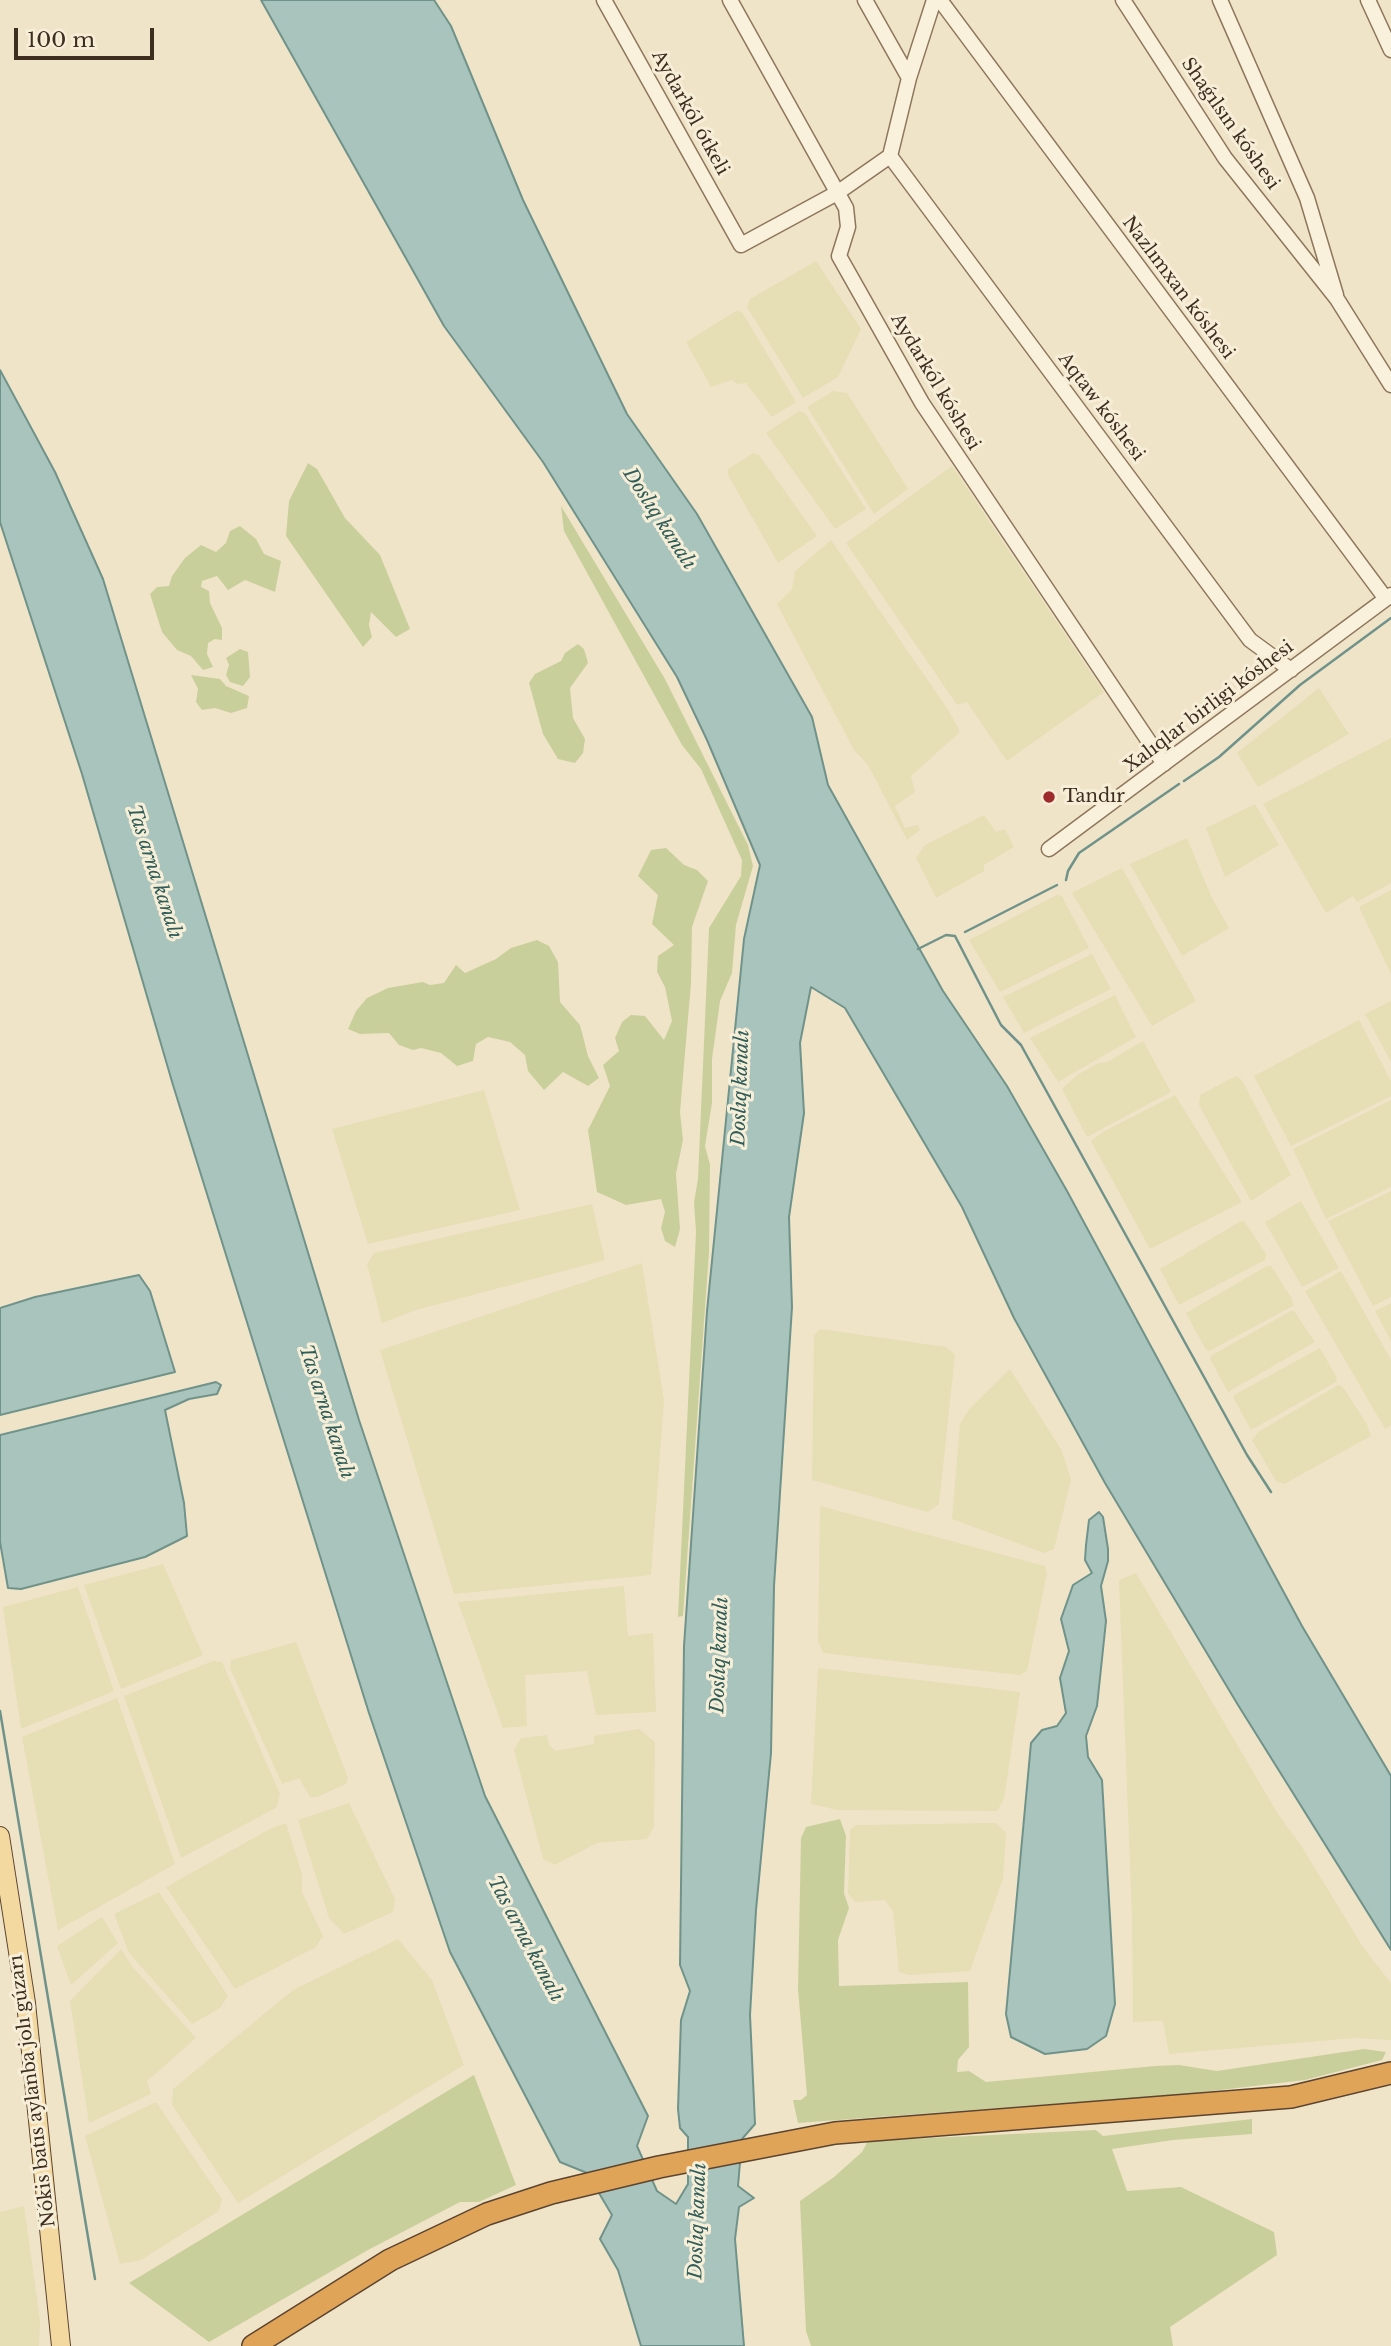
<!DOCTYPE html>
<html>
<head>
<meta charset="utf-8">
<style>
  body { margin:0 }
  #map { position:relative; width:1391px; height:2346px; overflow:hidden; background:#f0e4c8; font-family:"Libre Baskerville",serif }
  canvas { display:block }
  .scale { position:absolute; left:14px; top:28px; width:140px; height:32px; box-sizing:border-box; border:4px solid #3d2e20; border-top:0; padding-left:9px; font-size:21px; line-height:24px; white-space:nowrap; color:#3d2e20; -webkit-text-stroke:5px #f7eed8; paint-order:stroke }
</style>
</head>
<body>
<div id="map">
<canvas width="1391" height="2346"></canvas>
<div class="scale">100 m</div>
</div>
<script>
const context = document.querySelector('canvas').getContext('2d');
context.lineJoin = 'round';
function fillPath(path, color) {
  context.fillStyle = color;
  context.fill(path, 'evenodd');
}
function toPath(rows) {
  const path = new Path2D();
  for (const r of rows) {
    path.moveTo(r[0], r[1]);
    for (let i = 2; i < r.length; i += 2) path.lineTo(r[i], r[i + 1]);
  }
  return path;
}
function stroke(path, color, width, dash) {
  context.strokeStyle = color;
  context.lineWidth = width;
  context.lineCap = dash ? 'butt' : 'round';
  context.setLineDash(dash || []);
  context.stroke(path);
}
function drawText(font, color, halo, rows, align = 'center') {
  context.font = font + ' "Libre Baskerville",serif';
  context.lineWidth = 6;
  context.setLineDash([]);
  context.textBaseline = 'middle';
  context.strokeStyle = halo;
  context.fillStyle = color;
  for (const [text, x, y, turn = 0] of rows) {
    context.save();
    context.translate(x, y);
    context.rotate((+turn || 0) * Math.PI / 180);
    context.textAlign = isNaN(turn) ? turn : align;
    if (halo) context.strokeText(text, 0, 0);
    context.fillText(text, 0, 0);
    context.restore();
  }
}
const farmland = toPath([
  [816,261,861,329,838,377,803,398,747,307,750,299],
  [736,311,742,312,796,402,772,417,746,383,737,384,732,380,711,387,686,342],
  [833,391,847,393,908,489,874,514,807,407],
  [799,411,805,413,866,509,835,529,766,433],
  [753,453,759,455,817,536,778,563,728,475,728,469],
  [952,466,1104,692,1007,761,967,702,957,705,846,543],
  [831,540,949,711,960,732,911,776,915,792,895,806,905,828,917,825,920,830,907,840,868,765,854,750,777,604,792,589,795,571],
  [1319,688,1349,734,1258,787,1237,753],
  [1391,738,1391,883,1357,902,1353,896,1326,913,1263,804],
  [1255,804,1279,845,1225,877,1206,828],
  [984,815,996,832,1005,829,1014,847,984,865,984,871,936,898,916,858,925,845],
  [1187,838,1212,898,1229,928,1182,956,1130,864],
  [1122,868,1196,1001,1152,1026,1072,893],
  [1391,890,1391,974,1359,907],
  [1057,895,1062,896,1089,948,1000,992,969,940],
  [1092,954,1111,989,1024,1033,1003,997],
  [1115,995,1136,1037,1058,1082,1030,1038],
  [1391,1001,1391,1062,1365,1014],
  [1359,1020,1391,1081,1391,1096,1291,1146,1254,1076],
  [1143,1041,1171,1092,1087,1137,1062,1089,1077,1075,1099,1063,1107,1062],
  [1236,1076,1242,1080,1291,1175,1251,1201,1199,1105,1200,1095],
  [484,1090,520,1210,368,1244,332,1129],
  [1175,1095,1242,1202,1150,1249,1091,1141,1103,1132],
  [1391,1100,1391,1187,1326,1219,1293,1149],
  [1391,1191,1391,1297,1373,1306,1328,1221],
  [1301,1201,1339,1268,1302,1287,1265,1222],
  [592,1204,605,1260,416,1310,382,1323,367,1264,374,1253],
  [1241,1221,1244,1221,1266,1254,1265,1260,1179,1305,1160,1269],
  [642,1263,664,1400,651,1575,454,1594,380,1350],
  [1267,1266,1271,1266,1292,1299,1293,1306,1209,1351,1206,1350,1186,1313],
  [1341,1271,1391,1360,1391,1425,1385,1429,1305,1291],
  [1391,1303,1391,1341,1375,1311],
  [1291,1311,1294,1311,1315,1342,1228,1392,1210,1359,1212,1355],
  [820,1329,946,1347,955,1355,939,1504,928,1512,812,1480,814,1335],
  [1320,1348,1337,1378,1336,1382,1251,1430,1233,1397,1236,1394],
  [1010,1369,1062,1451,1071,1480,1054,1549,1044,1553,952,1519,960,1424,970,1408],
  [1338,1385,1342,1386,1367,1424,1371,1436,1284,1484,1276,1481,1252,1440,1258,1432],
  [820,1506,1045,1566,1047,1573,1027,1671,1020,1675,823,1653,818,1641],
  [163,1564,203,1655,121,1689,84,1585],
  [1136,1573,1278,1814,1302,1847,1363,1947,1391,1983,1391,2040,1355,2038,1169,2054,1163,2021,1133,2022,1132,1917,1119,1580],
  [624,1586,628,1636,653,1633,656,1712,596,1715,587,1671,525,1675,527,1726,503,1728,458,1602],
  [78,1587,114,1691,21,1729,3,1607],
  [296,1642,348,1778,346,1784,317,1797,310,1797,299,1778,282,1784,230,1668,231,1660],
  [213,1661,222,1662,280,1794,276,1808,181,1858,124,1696],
  [818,1668,1020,1692,1004,1799,997,1811,837,1810,811,1804],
  [117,1698,175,1864,58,1930,22,1737],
  [639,1729,655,1742,654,1827,647,1839,597,1843,555,1865,543,1859,514,1750,521,1738,547,1735,549,1744,555,1751,594,1744,594,1736],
  [349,1803,395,1899,393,1912,344,1934,329,1918,298,1820],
  [286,1823,302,1874,302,1892,323,1936,316,1947,235,1989,166,1887,268,1830],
  [996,1823,1006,1833,1003,1879,970,1971,909,1975,899,1972,893,1911,885,1900,856,1902,848,1894,850,1830,856,1825],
  [159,1892,228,1996,220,2008,192,2024,129,1953,114,1914],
  [102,1917,118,1943,71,1985,57,1946],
  [398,1939,432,1980,464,2065,238,2203,172,2105,173,2089,293,1990],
  [121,1949,132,1966,196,2038,147,2081,151,2094,89,2123,70,2001],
  [156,2102,222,2199,219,2211,141,2260,120,2264,85,2136],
  [24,2206,40,2320,39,2346,0,2346,0,2212]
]);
const green = toPath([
  [308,463,317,469,345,518,380,555,410,629,396,637,371,612,369,625,372,637,363,647,286,536,289,501],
  [561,506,665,679,748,845,753,866,736,925,732,973,720,1001,712,1059,712,1103,705,1146,710,1165,709,1252,683,1616,678,1617,696,1232,694,1202,698,1179,709,928,741,876,742,860,701,769,682,745,564,531],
  [240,526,256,539,264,554,281,561,275,592,245,580,228,590,217,576,202,581,201,587,209,591,210,603,222,628,222,640,215,639,208,643,207,654,213,667,203,670,191,656,177,650,162,632,150,594,157,587,169,586,172,576,185,558,201,545,216,552,226,543,230,531],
  [578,644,584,649,588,663,570,688,573,718,585,739,583,753,575,763,558,759,543,734,529,683,535,674,561,661,565,653],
  [240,649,248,652,250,677,243,686,230,682,226,675,229,665,226,658],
  [191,675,220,679,226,686,249,696,247,708,231,713,215,708,202,710,196,702,198,689],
  [666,848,684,865,697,870,708,881,692,927,691,983,680,1112,683,1140,676,1174,680,1229,675,1247,665,1241,661,1228,665,1212,661,1199,626,1205,597,1192,588,1130,610,1086,603,1065,619,1051,615,1038,622,1022,631,1015,645,1016,664,1040,672,1021,665,987,657,972,658,956,674,945,652,924,658,895,638,876,651,850],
  [537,940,549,946,558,962,560,1002,580,1025,588,1056,599,1078,588,1086,563,1072,544,1090,528,1071,525,1055,510,1042,488,1037,476,1044,473,1061,457,1066,441,1053,421,1048,413,1050,399,1045,389,1033,360,1034,348,1029,356,1011,367,998,388,988,423,982,430,985,444,983,456,965,465,973,496,959,511,948],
  [840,1819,846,1836,844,1893,849,1908,838,1940,839,1986,968,1982,969,2047,958,2060,957,2072,969,2071,986,2082,1155,2066,1179,2065,1217,2071,1364,2049,1386,2052,1382,2060,1305,2080,1186,2094,798,2123,793,2100,801,2100,807,2095,798,1989,801,1838,806,1827],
  [474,2075,516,2185,479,2202,460,2202,368,2250,209,2342,129,2283],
  [1252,2119,1252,2134,1173,2140,1112,2149,1127,2191,1181,2187,1274,2232,1277,2255,1170,2327,1173,2346,811,2346,806,2331,800,2201,834,2177,862,2152,868,2141,1096,2130,1103,2136]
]);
const water = toPath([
  [261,0,434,0,451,26,523,200,627,414,697,514,812,717,828,785,943,991,1007,1086,1067,1191,1302,1626,1391,1776,1391,1950,1238,1705,1105,1483,1014,1318,962,1207,845,1008,811,987,800,1043,804,1113,789,1217,792,1307,774,1586,771,1753,756,1910,750,2015,755,2124,742,2139,738,2186,754,2198,739,2207,735,2239,744,2346,641,2346,618,2270,600,2239,612,2215,587,2173,560,2162,450,1952,369,1713,173,1085,82,774,0,522,0,370,55,472,103,579,359,1420,485,1796,648,2116,637,2146,657,2191,676,2204,688,2184,688,2137,680,2128,678,2109,681,2020,690,1991,680,1965,684,1646,707,1311,744,939,760,865,707,740,677,677,543,462,444,326,261,0],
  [139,1275,150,1291,175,1372,0,1415,0,1308,35,1297,139,1275],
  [216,1382,221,1385,217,1394,189,1399,165,1410,184,1503,187,1536,145,1557,21,1589,8,1588,0,1542,0,1435,216,1382],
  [1099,1512,1103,1517,1108,1549,1108,1561,1101,1586,1106,1621,1097,1706,1086,1736,1088,1757,1102,1780,1115,2004,1106,2036,1087,2049,1045,2054,1011,2037,1006,2014,1031,1743,1042,1730,1057,1726,1066,1713,1060,1678,1069,1651,1061,1619,1073,1585,1092,1573,1085,1560,1086,1545,1089,1520,1099,1512]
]);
const stream = toPath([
  [1184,781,1219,757,1300,685,1391,618],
  [1066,880,1068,871,1079,853,1179,784],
  [965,932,1057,885],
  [918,949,946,935,955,936,1001,1025,1021,1045,1247,1455,1271,1492],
  [0,1711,95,2279]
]);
const minor = toPath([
  [604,0,741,245,837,193,890,156,909,78,934,0],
  [730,0,846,208,848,227,839,256,922,403,1164,764],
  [865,0,909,78],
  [940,0,1386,599],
  [1123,0,1225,158,1337,299,1391,385],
  [1220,0,1307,198,1336,295],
  [1368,0,1391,50],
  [890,156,1250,640,1291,670],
  [1049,849,1391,595]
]);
const major = toPath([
  [0,1836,26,2003,61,2346]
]);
const highway = toPath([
  [253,2346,390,2260,487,2214,551,2193,659,2167,835,2133,1291,2097,1391,2073]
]);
const markers = [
  [1049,797,7,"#9e2a2b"]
];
const streetNames = [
  ["Aydarkól ótkeli",690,113,61],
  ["Shaǵılsın kóshesi",1230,124,55],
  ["Nazlımxan kóshesi",1178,288,53],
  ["Aydarkól kóshesi",935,382,59],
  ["Aqtaw kóshesi",1101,407,53],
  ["Xalıqlar birligi kóshesi",1209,707,-37],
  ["Nókis batıs aylanba jolı gúzarı",33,2091,-97]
];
const poiNames = [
  ["Tandır",1063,797]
];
const waterNames = [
  ["Doslıq kanalı",659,519,57],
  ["Tas arna kanalı",154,872,72],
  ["Doslıq kanalı",741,1088,-88],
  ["Tas arna kanalı",326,1412,72],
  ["Doslıq kanalı",720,1655,-88],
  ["Tas arna kanalı",525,1939,62],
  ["Doslıq kanalı",698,2221,-88]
];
fillPath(farmland, '#e6deb5');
fillPath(green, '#c9cf9b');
fillPath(water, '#a9c4bc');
stroke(water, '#6f938a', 2);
stroke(stream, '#6f938a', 2.5);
stroke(minor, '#8d765c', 17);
stroke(major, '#5b4430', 20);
stroke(highway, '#5b4430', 24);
stroke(minor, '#faf1dc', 14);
stroke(major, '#f3d9a0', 18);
stroke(highway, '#e0a458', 21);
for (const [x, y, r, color] of markers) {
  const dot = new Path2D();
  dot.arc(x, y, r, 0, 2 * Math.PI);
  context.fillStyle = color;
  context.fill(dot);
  stroke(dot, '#f7eed8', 2.5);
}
drawText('18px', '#3d2e20', '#f7eed8', streetNames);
drawText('18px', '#3d2e20', '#f7eed8', poiNames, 'left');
drawText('italic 19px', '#2f5d5a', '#f7eed8', waterNames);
</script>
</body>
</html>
